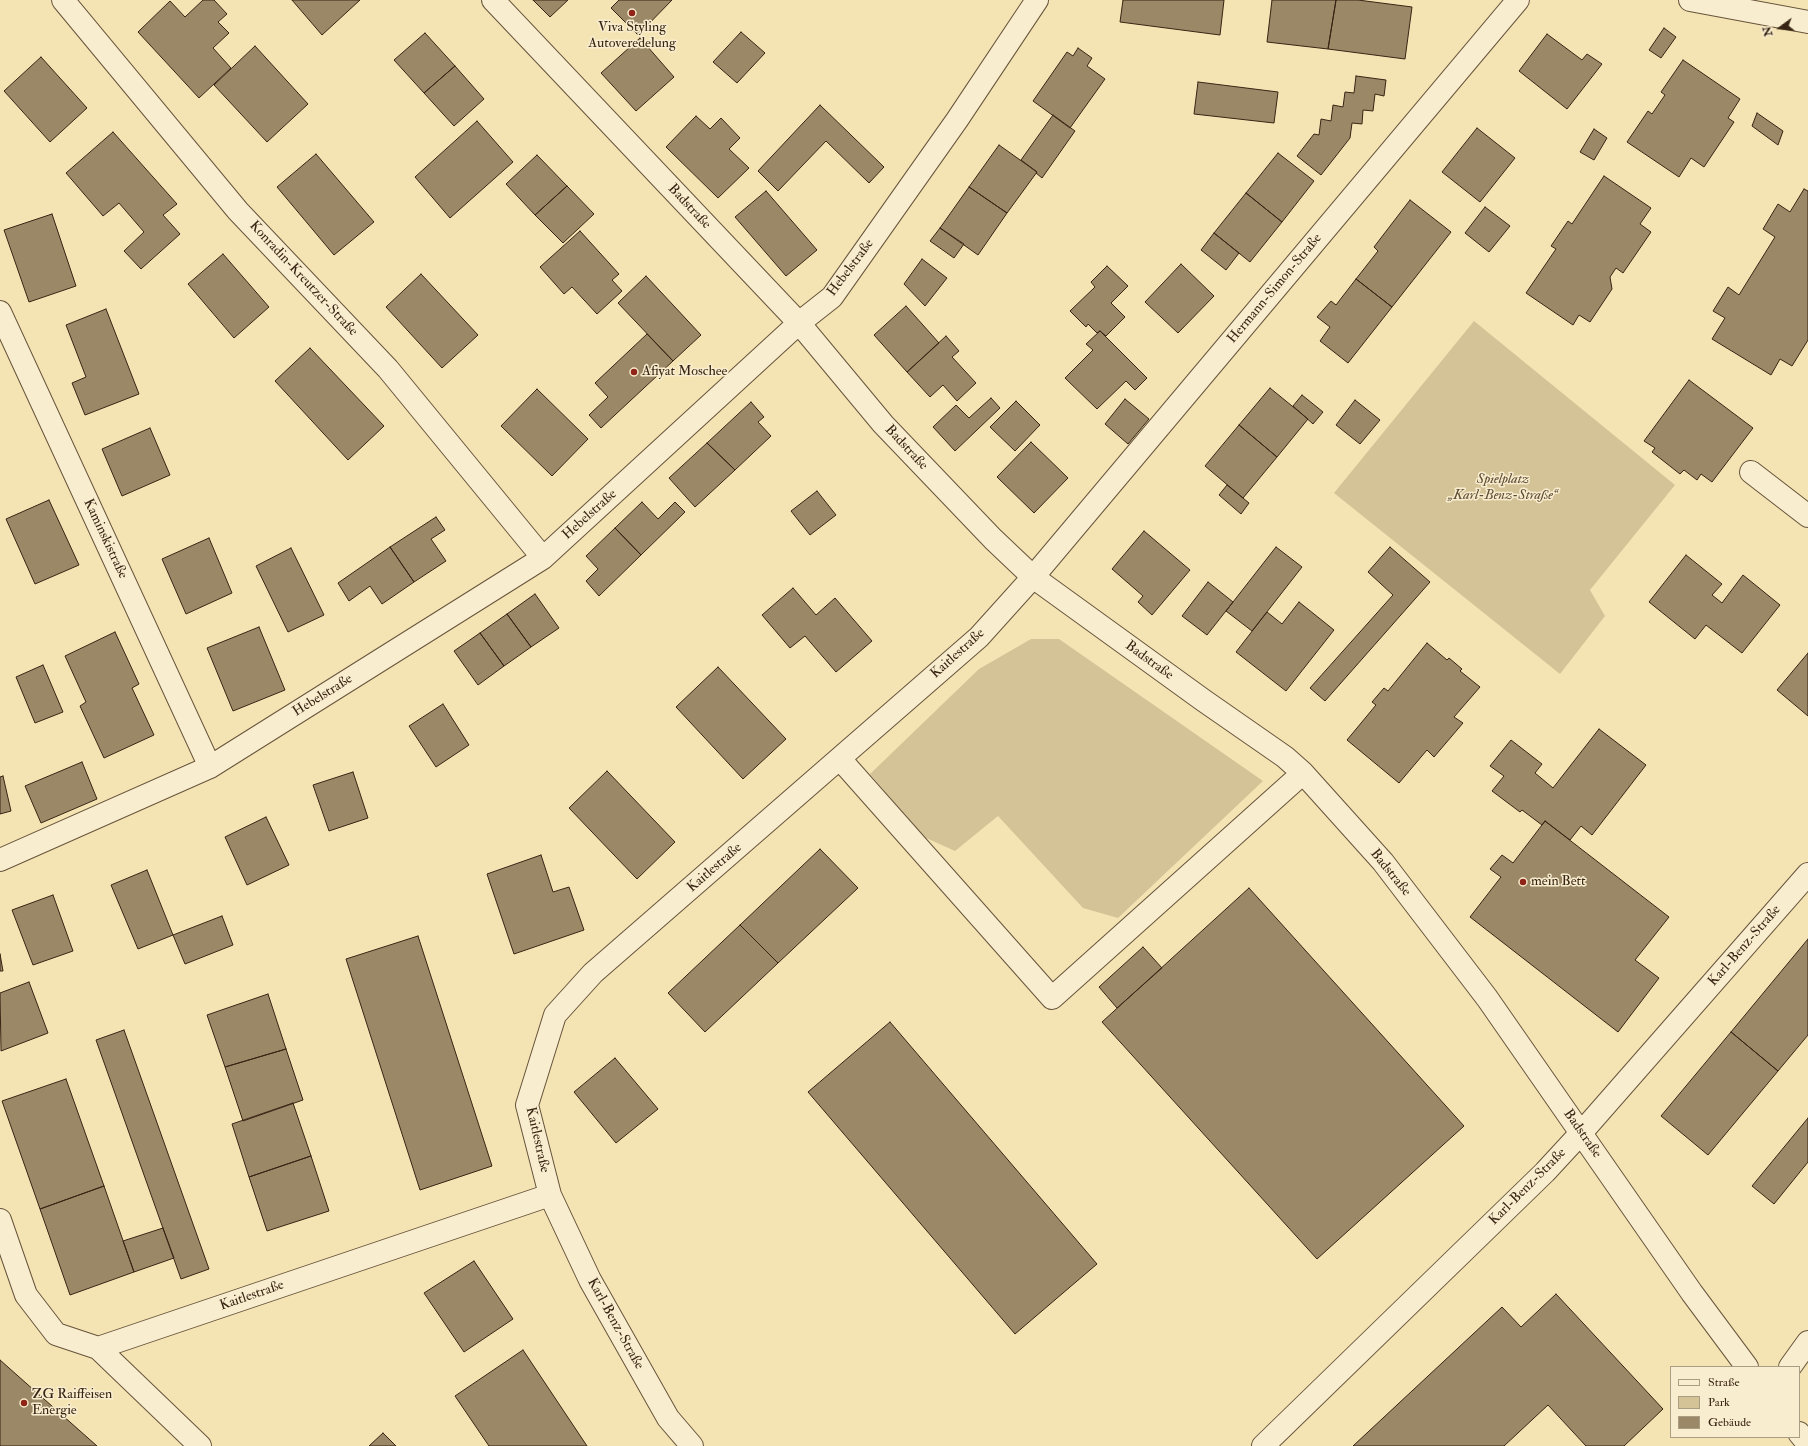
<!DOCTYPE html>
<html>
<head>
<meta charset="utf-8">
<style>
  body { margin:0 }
  #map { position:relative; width:1808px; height:1446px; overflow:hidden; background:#f5e4b3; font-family:"IM FELL Double Pica",serif }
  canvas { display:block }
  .legend { position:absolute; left:1670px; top:1366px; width:130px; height:72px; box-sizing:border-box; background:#f8edce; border:1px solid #ab9d84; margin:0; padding:5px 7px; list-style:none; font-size:12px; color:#382414 }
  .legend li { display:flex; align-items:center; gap:8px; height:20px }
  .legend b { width:20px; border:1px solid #ab9d84 }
  .north { position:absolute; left:1760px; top:8px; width:40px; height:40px; -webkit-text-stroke:3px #f8edce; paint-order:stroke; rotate:255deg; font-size:11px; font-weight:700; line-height:16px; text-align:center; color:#382414 }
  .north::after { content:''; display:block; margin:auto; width:14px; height:18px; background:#382414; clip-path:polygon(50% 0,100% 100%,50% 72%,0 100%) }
</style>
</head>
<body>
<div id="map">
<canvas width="1808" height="1446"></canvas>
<ul class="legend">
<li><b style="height:5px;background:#f8edce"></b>Straße</li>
<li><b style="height:11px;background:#d5c398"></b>Park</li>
<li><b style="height:11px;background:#9a8867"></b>Gebäude</li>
</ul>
<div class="north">N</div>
</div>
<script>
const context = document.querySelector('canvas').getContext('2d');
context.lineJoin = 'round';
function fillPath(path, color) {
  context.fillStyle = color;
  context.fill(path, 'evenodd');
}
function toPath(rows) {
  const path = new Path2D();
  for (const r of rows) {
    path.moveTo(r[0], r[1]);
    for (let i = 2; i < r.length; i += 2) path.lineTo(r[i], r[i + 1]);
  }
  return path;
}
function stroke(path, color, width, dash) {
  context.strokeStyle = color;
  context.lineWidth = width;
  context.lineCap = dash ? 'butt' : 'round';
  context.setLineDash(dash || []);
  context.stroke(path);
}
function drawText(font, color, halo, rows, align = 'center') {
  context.font = font + ' "IM FELL Double Pica",serif';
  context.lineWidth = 3;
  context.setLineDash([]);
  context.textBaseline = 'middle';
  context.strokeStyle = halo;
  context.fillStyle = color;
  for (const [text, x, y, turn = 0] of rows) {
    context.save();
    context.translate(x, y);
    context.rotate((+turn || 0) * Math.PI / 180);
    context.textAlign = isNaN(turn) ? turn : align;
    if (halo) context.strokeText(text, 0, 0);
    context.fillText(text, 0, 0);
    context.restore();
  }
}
const green = toPath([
  [1474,321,1675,485,1590,590,1605,616,1560,674,1334,493],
  [1031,639,1059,639,1263,781,1118,918,1083,908,998,816,955,851,924,837,870,774,979,669]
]);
const building = toPath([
  [203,0,214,0,227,14,218,22,229,33,213,48,231,68,199,98,138,32,170,1,185,17,203,0],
  [292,0,360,0,322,35,292,0],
  [533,0,568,0,550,17,533,0],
  [619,0,672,0,638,35,611,8,619,0],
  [1123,0,1224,0,1220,35,1120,22,1123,0],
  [1272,0,1336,0,1328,49,1267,42,1272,0],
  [1336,0,1358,0,1412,7,1405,59,1328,49,1336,0],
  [1664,28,1676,37,1661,58,1649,50,1664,28],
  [741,32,765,53,737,83,713,62,741,32],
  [425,33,455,66,424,93,394,60,425,33],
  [1547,34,1582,60,1587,54,1602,64,1567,109,1519,71,1547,34],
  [640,38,674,77,636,111,601,73,640,38],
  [255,46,308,104,267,142,214,85,255,46],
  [1078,48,1092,58,1087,66,1105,79,1070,128,1033,101,1067,52,1073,56,1078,48],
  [41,57,87,108,50,142,4,91,41,57],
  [1683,60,1740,99,1728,118,1734,122,1704,167,1691,158,1679,177,1627,142,1648,111,1652,114,1665,95,1661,92,1683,60],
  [455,66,484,99,454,126,424,93,455,66],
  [1356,76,1386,80,1384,96,1375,94,1373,111,1363,110,1362,124,1352,123,1350,138,1321,175,1297,156,1314,134,1319,135,1321,119,1331,121,1333,105,1343,107,1345,92,1354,93,1356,76],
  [1198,82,1278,92,1274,123,1194,114,1198,82],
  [820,105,884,167,869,183,826,141,778,191,758,171,820,105],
  [1757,113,1783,131,1778,145,1752,126,1757,113],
  [1053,115,1075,131,1042,178,1036,173,1037,172,1021,160,1053,115],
  [696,116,710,129,721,118,740,138,729,149,749,168,718,198,666,147,696,116],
  [477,121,513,162,450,218,415,177,477,121],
  [1477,128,1515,158,1480,202,1442,172,1477,128],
  [1594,129,1607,138,1594,160,1580,152,1594,129],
  [113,132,177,204,163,215,180,234,141,269,124,251,144,232,119,203,103,216,66,173,113,132],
  [999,145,1037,172,1007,213,969,187,999,145],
  [1278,153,1314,181,1282,222,1246,193,1278,153],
  [316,154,374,222,334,255,277,187,316,154],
  [537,155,567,186,535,215,506,184,537,155],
  [1604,176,1651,208,1640,224,1651,232,1623,273,1616,268,1610,277,1612,289,1590,322,1579,315,1573,325,1526,293,1556,249,1551,246,1568,221,1572,224,1604,176],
  [567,186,594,214,563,243,535,215,567,186],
  [969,187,1007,213,978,255,940,228,969,187],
  [1804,189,1808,191,1808,340,1792,366,1780,359,1771,375,1712,339,1725,318,1713,311,1728,287,1739,295,1775,237,1763,229,1778,204,1790,212,1804,189],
  [766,191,817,250,786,276,735,217,766,191],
  [1246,193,1282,222,1250,262,1214,233,1246,193],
  [1410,200,1451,232,1392,307,1356,279,1378,251,1374,247,1410,200],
  [1485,207,1510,226,1489,252,1465,233,1485,207],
  [52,214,76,286,29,302,4,230,52,214],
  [940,228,964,244,954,258,930,241,940,228],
  [580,231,619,274,612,280,622,291,597,314,572,287,564,294,540,267,580,231],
  [1214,233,1239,253,1226,270,1201,250,1214,233],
  [223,254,269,307,234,338,188,284,223,254],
  [922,259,947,278,925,306,904,284,922,259],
  [1181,264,1214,296,1178,333,1145,302,1181,264],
  [1107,266,1128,286,1111,303,1125,317,1106,336,1100,331,1097,333,1088,324,1086,327,1070,311,1095,287,1091,282,1107,266],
  [421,274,478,335,442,368,386,307,421,274],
  [646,276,701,335,673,361,618,303,646,276],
  [1356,279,1392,307,1348,363,1320,341,1330,327,1317,317,1331,301,1336,305,1356,279],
  [906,306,939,343,907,372,874,335,906,306],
  [106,309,139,394,85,415,72,383,86,377,66,325,106,309],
  [1100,331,1147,378,1135,390,1126,381,1097,409,1065,378,1093,350,1086,344,1100,331],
  [647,334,673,361,601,428,589,415,608,397,595,383,647,334],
  [946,336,959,351,952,357,976,383,957,401,943,385,930,397,907,372,946,336],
  [310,348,384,426,348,460,275,381,310,348],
  [1689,380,1753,428,1712,482,1701,474,1697,480,1684,470,1680,474,1652,452,1655,448,1644,441,1689,380],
  [1270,388,1308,419,1277,457,1239,425,1270,388],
  [537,389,588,439,552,476,501,426,537,389],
  [1302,395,1323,412,1313,424,1293,406,1302,395],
  [991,398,1000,408,955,451,933,427,956,405,969,418,991,398],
  [1125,399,1149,419,1128,444,1105,424,1125,399],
  [1355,400,1380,420,1360,444,1336,425,1355,400],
  [1016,401,1040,425,1015,451,990,427,1016,401],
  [751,402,764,417,758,422,771,436,735,470,707,443,751,402],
  [1239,425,1277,457,1243,498,1205,466,1239,425],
  [150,428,170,475,122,496,102,449,150,428],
  [1031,442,1068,478,1034,513,997,477,1031,442],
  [707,443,735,470,695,507,669,478,707,443],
  [1227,485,1249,503,1241,514,1219,495,1227,485],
  [817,491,836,515,810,535,791,511,817,491],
  [49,500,79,565,35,584,6,519,49,500],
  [642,502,658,519,675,502,685,512,641,555,615,528,642,502],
  [436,517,445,530,431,539,446,561,414,582,390,547,436,517],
  [615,528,641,555,599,596,586,581,598,569,586,556,615,528],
  [1144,531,1190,570,1152,615,1138,602,1143,596,1112,569,1144,531],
  [209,538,232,593,186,614,162,559,209,538],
  [390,547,414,582,382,604,370,586,349,601,338,583,390,547],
  [1276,547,1302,567,1252,631,1226,611,1276,547],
  [1390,547,1430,582,1325,701,1310,688,1393,595,1368,572,1390,547],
  [291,548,324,615,288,632,256,566,291,548],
  [1686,555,1722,584,1712,595,1722,603,1743,575,1780,605,1742,653,1706,625,1695,639,1649,602,1686,555],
  [1208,582,1233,602,1207,635,1182,616,1208,582],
  [793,588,816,615,835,598,872,641,836,672,805,636,790,648,762,615,793,588],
  [535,594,559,628,531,647,507,614,535,594],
  [1299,602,1334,630,1286,691,1236,652,1267,612,1282,624,1299,602],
  [507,614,531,647,504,666,480,633,507,614],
  [259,627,285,690,233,711,207,648,259,627],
  [115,632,139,684,132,688,154,735,104,758,80,706,86,702,65,656,115,632],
  [480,633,504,666,478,685,454,651,480,633],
  [1427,643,1447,660,1449,658,1462,669,1460,671,1480,687,1454,717,1463,723,1434,757,1427,750,1399,783,1347,740,1376,705,1372,702,1384,688,1388,691,1427,643],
  [1808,653,1808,716,1777,690,1808,653],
  [43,665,63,712,35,723,16,677,43,665],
  [718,667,786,739,743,779,676,707,718,667],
  [443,704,469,745,436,767,409,726,443,704],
  [1599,729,1646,765,1592,835,1581,826,1570,840,1545,821,1542,825,1522,810,1520,812,1492,791,1504,776,1490,766,1511,740,1542,764,1535,773,1553,788,1599,729],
  [82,762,97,799,41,823,25,786,82,762],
  [607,771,675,842,637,879,569,808,607,771],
  [353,772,368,818,329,831,313,785,353,772],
  [3,776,11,811,0,814,0,777,3,776],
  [266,817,289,865,247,885,225,837,266,817],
  [1545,821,1669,917,1635,960,1659,978,1618,1032,1470,917,1501,877,1490,869,1502,855,1513,863,1545,821],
  [820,849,858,888,778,963,740,925,820,849],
  [541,855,553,892,569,887,584,930,514,954,487,874,541,855],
  [147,870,173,935,138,949,111,885,147,870],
  [1249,888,1464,1126,1317,1259,1102,1022,1249,888],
  [53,895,73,951,33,965,12,910,53,895],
  [222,916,233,945,185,964,173,935,222,916],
  [740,925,778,963,705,1032,668,993,740,925],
  [418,936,492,1166,420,1190,346,959,418,936],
  [1808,939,1808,1035,1778,1071,1731,1032,1808,939],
  [1143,947,1162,968,1117,1008,1099,987,1143,947],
  [0,954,3,971,0,971,0,954],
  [29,982,48,1033,1,1051,0,993,29,982],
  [268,994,286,1049,225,1067,207,1015,268,994],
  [890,1022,1097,1264,1015,1334,808,1092,890,1022],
  [124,1030,209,1269,181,1279,96,1040,124,1030],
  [1731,1032,1778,1071,1708,1155,1661,1116,1731,1032],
  [286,1049,303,1100,243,1121,225,1067,286,1049],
  [615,1058,658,1109,616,1143,574,1092,615,1058],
  [66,1079,104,1186,40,1209,2,1101,66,1079],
  [293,1103,311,1156,249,1177,232,1124,293,1103],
  [1808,1118,1808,1162,1774,1204,1752,1186,1808,1118],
  [311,1156,329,1211,267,1231,249,1177,311,1156],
  [104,1186,134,1272,70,1295,40,1209,104,1186],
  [163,1228,174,1258,134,1272,123,1241,163,1228],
  [474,1261,513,1319,464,1352,424,1293,474,1261],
  [1556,1294,1663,1409,1624,1446,1586,1446,1548,1405,1504,1446,1353,1446,1502,1307,1521,1327,1556,1294],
  [523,1350,587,1446,489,1446,455,1396,523,1350],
  [0,1360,97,1446,0,1446,0,1360],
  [383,1433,396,1446,369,1446,383,1433]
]);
const minor = toPath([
  [63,0,238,211,388,369,543,558],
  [493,0,799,323,883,424,993,539,1033,577,1203,700,1285,757,1303,773,1383,862,1487,998,1692,1293,1747,1367],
  [1690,0,1808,22],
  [0,312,210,767],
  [1751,472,1808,516],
  [840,759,1052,998,1303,773],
  [0,860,210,767,543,558,799,323,832,297,957,120,1037,0],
  [0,1220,26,1295,56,1334,98,1348,550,1195],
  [98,1348,200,1446],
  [1790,1367,1808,1342],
  [1799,1433,1808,1444],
  [692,1446,668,1418,590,1280,550,1195,527,1105,555,1015,593,973,979,637,1033,577,1518,0],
  [1263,1446,1545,1172,1581,1133,1808,874]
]);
const markers = [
  [632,13,4,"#8f2418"],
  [634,372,4,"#8f2418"],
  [1523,882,4,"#8f2418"],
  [24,1403,4,"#8f2418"]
];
const poiNames = [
  ["Viva Styling",632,28,"center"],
  ["Autoveredelung",632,44,"center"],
  ["Afiyat Moschee",642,372],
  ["mein Bett",1531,882],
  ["ZG Raiffeisen",32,1395],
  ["Energie",32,1411]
];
const streetNames = [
  ["Badstraße",689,207,47],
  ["Hebelstraße",851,268,-53],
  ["Konradin-Kreutzer-Straße",303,279,47],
  ["Hermann-Simon-Straße",1275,289,-50],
  ["Badstraße",906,448,47],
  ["Hebelstraße",590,515,-42],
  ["Kaminskistraße",105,539,65],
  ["Kaitlestraße",958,654,-42],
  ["Badstraße",1149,661,36],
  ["Hebelstraße",323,696,-32],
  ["Kaitlestraße",715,868,-41],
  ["Badstraße",1390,873,51],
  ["Karl-Benz-Straße",1745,946,-49],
  ["Badstraße",1582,1134,55],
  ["Kaitlestraße",537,1140,77],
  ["Karl-Benz-Straße",1528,1187,-45],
  ["Kaitlestraße",252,1296,-19],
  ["Karl-Benz-Straße",615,1324,61]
];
const parkNames = [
  ["Spielplatz",1503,480],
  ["„Karl-Benz-Straße“",1503,496]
];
fillPath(green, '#d5c398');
fillPath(building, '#9a8867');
stroke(building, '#382414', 1);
stroke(minor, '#67543c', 24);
stroke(minor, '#f8edce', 22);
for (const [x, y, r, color] of markers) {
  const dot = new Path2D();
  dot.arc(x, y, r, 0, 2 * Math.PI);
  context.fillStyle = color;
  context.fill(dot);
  stroke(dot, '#f8edce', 1.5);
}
drawText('14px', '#382414', '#f8edce', poiNames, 'left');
drawText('14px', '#382414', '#f8edce', streetNames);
drawText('italic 14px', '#5f4c35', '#f8edce', parkNames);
</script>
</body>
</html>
